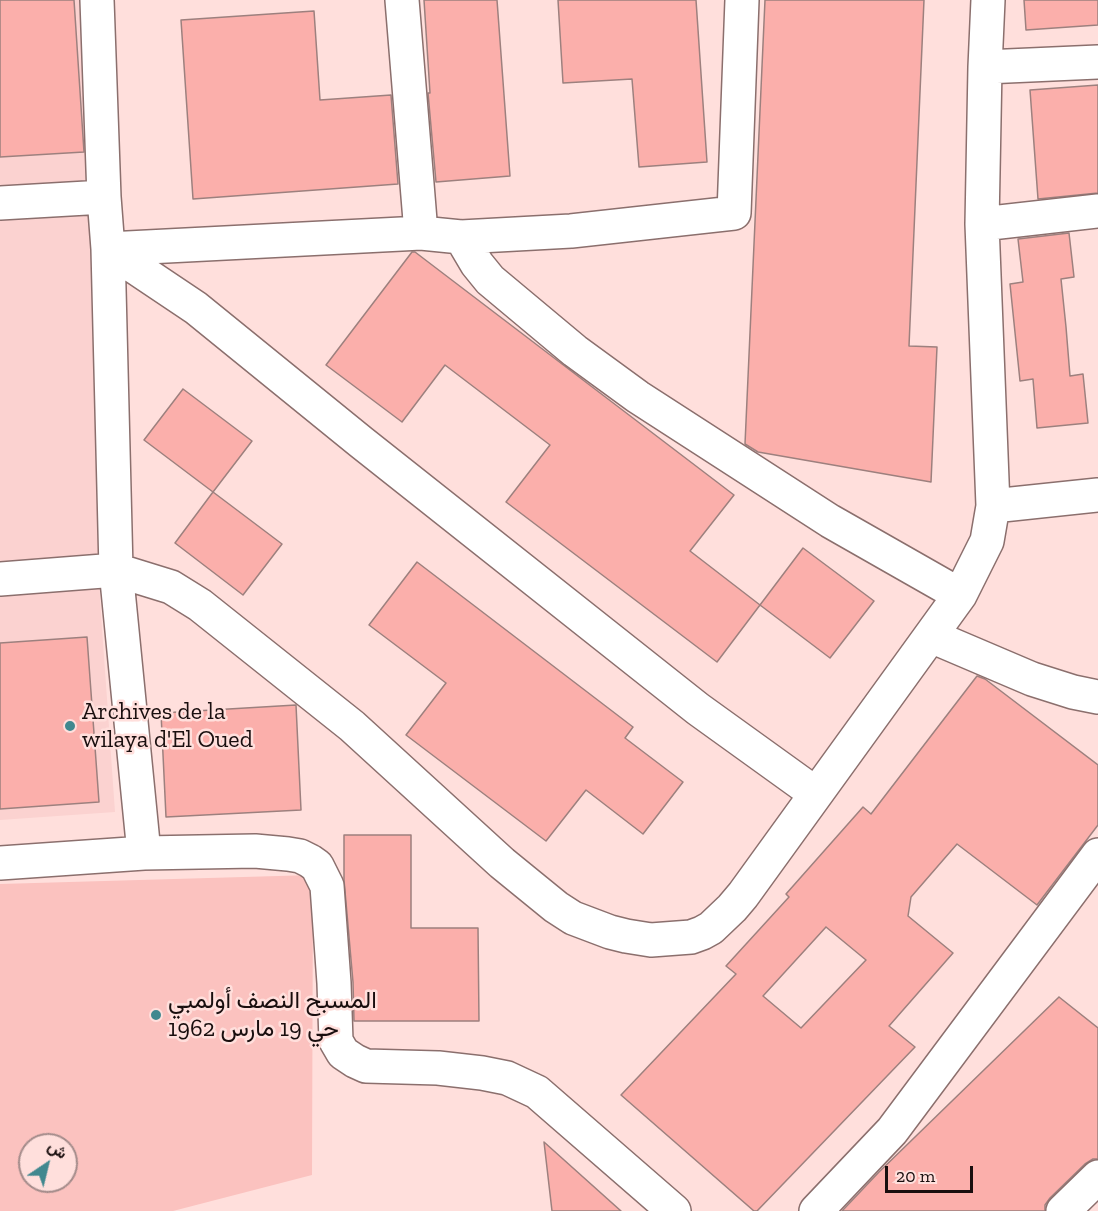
<!DOCTYPE html>
<html>
<head>
<meta charset="utf-8">
<style>
  body { margin:0 }
  #map { position:relative; width:1098px; height:1211px; overflow:hidden; background:#ffdfdc; font-family:"Zilla Slab",Vazirmatn,serif }
  canvas { display:block }
  .north { position:absolute; left:18px; top:1133px; width:60px; height:60px; box-sizing:border-box; background:#ffdfdc; border:2px solid #a38b8a; border-radius:50%; rotate:35deg; font-size:16px; font-weight:700; line-height:24px; text-align:center; color:#190e0e }
  .north::after { content:''; display:block; margin:auto; width:21px; height:27px; background:#41888f; clip-path:polygon(50% 0,100% 100%,50% 72%,0 100%) }
  .scale { position:absolute; left:885px; top:1166px; width:88px; height:27px; box-sizing:border-box; border:3px solid #190e0e; border-top:0; padding-left:8px; font-size:18px; line-height:21px; white-space:nowrap; color:#190e0e; -webkit-text-stroke:4px #ffdfdc; paint-order:stroke }
</style>
</head>
<body>
<div id="map">
<canvas width="1098" height="1211"></canvas>
<div class="north">ش</div>
<div class="scale">20 m</div>
</div>
<script>
const context = document.querySelector('canvas').getContext('2d');
context.lineJoin = 'round';
function fillPath(path, color) {
  context.fillStyle = color;
  context.fill(path, 'evenodd');
}
function toPath(rows) {
  const path = new Path2D();
  for (const r of rows) {
    path.moveTo(r[0], r[1]);
    for (let i = 2; i < r.length; i += 2) path.lineTo(r[i], r[i + 1]);
  }
  return path;
}
function stroke(path, color, width, dash) {
  context.strokeStyle = color;
  context.lineWidth = width;
  context.lineCap = dash ? 'butt' : 'round';
  context.setLineDash(dash || []);
  context.stroke(path);
}
function drawText(font, color, halo, rows, align = 'center') {
  context.font = font + ' "Zilla Slab",Vazirmatn,serif';
  context.lineWidth = 5;
  context.setLineDash([]);
  context.textBaseline = 'middle';
  context.strokeStyle = halo;
  context.fillStyle = color;
  for (const [text, x, y, turn = 0] of rows) {
    context.save();
    context.translate(x, y);
    context.rotate((+turn || 0) * Math.PI / 180);
    context.textAlign = isNaN(turn) ? turn : align;
    if (halo) context.strokeText(text, 0, 0);
    context.fillText(text, 0, 0);
    context.restore();
  }
}
const built = toPath([
  [0,0,79,0,89,146,100,600,115,812,0,820]
]);
const green = toPath([
  [313,875,312,1175,173,1211,0,1211,0,884],
  [30,1145,66,1145,66,1181,30,1181]
]);
const building = toPath([
  [0,0,74,0,84,152,0,157,0,0],
  [424,0,497,0,510,176,436,182,428,93,430,93,424,0],
  [558,0,696,0,707,162,639,167,632,79,563,83,558,0],
  [765,0,924,0,909,346,937,347,931,482,758,452,745,444,765,0],
  [1024,0,1098,0,1098,25,1026,30,1024,0],
  [314,11,320,100,391,95,398,184,193,199,181,20,314,11],
  [1098,85,1098,193,1038,199,1030,90,1098,85],
  [1069,233,1074,277,1061,279,1066,327,1070,376,1083,374,1088,423,1037,428,1033,379,1020,381,1010,284,1023,282,1018,239,1069,233],
  [412,252,415,252,734,495,690,551,760,605,717,662,506,502,550,445,445,365,402,422,326,365,412,252],
  [183,389,252,441,213,492,144,440,183,389],
  [213,492,282,544,243,595,175,543,213,492],
  [803,548,874,601,830,658,760,605,803,548],
  [417,562,633,727,625,738,683,782,643,834,586,790,546,841,406,735,446,683,369,625,417,562],
  [87,637,99,802,0,809,0,643,87,637],
  [977,676,985,679,1098,765,1098,825,1037,905,957,844,911,897,908,916,953,953,889,1026,915,1047,757,1211,754,1211,621,1095,736,974,726,966,789,897,786,894,863,807,871,814,977,676],
  [826,927,866,960,801,1028,763,996,826,927],
  [296,705,301,810,166,817,161,713,296,705],
  [344,835,411,835,411,928,478,928,479,1021,354,1021,353,982,344,880,344,835],
  [1059,997,1098,1028,1098,1159,1093,1159,1085,1164,1050,1198,1045,1205,1045,1211,842,1211,879,1172,1059,997],
  [544,1142,621,1211,552,1211,544,1142]
]);
const street = toPath([
  [97,0,104,197,108,249,116,570,144,853],
  [402,0,421,233],
  [985,67,1098,62],
  [0,203,104,197],
  [982,224,1098,211],
  [461,237,477,264,490,280,575,351,638,397,830,521,960,595],
  [108,249,196,308,361,442,698,709,816,794],
  [108,249,421,233,461,237,571,231,734,213,742,0],
  [993,506,1098,495],
  [0,579,116,570,171,587,200,605,352,726,502,863,556,907,573,918,610,932,626,936,651,940,691,937,702,933,711,928,732,908,743,895,960,595,987,541,993,506,982,224,985,67,988,0],
  [931,636,1032,679,1073,692,1098,697],
  [0,863,144,853,255,851,288,854,300,856,310,861,317,866,327,886,334,983,336,1041,343,1053,355,1061,366,1066,438,1068,482,1073,507,1078,537,1092,674,1211],
  [816,1211,892,1131,1098,855],
  [1063,1211,1098,1177]
]);
const markers = [
  [70,726,6,"#41888f"],
  [156,1015,6,"#41888f"]
];
const poiNames = [
  ["Archives de la",82,712],
  ["wilaya d'El Oued",82,740],
  ["المسبح النصف أولمبي",168,1001],
  ["حي 19 مارس 1962",168,1029]
];
fillPath(built, '#fbd2d0');
fillPath(green, '#fbc2bf');
fillPath(building, '#fbafab');
stroke(building, '#9d807e', 1.5);
stroke(street, '#8b6f6d', 36);
stroke(street, '#fff', 33);
for (const [x, y, r, color] of markers) {
  const dot = new Path2D();
  dot.arc(x, y, r, 0, 2 * Math.PI);
  context.fillStyle = color;
  context.fill(dot);
  stroke(dot, '#ffdfdc', 2);
}
drawText('24px', '#190e0e', '#ffdfdc', poiNames, 'left');
</script>
</body>
</html>
